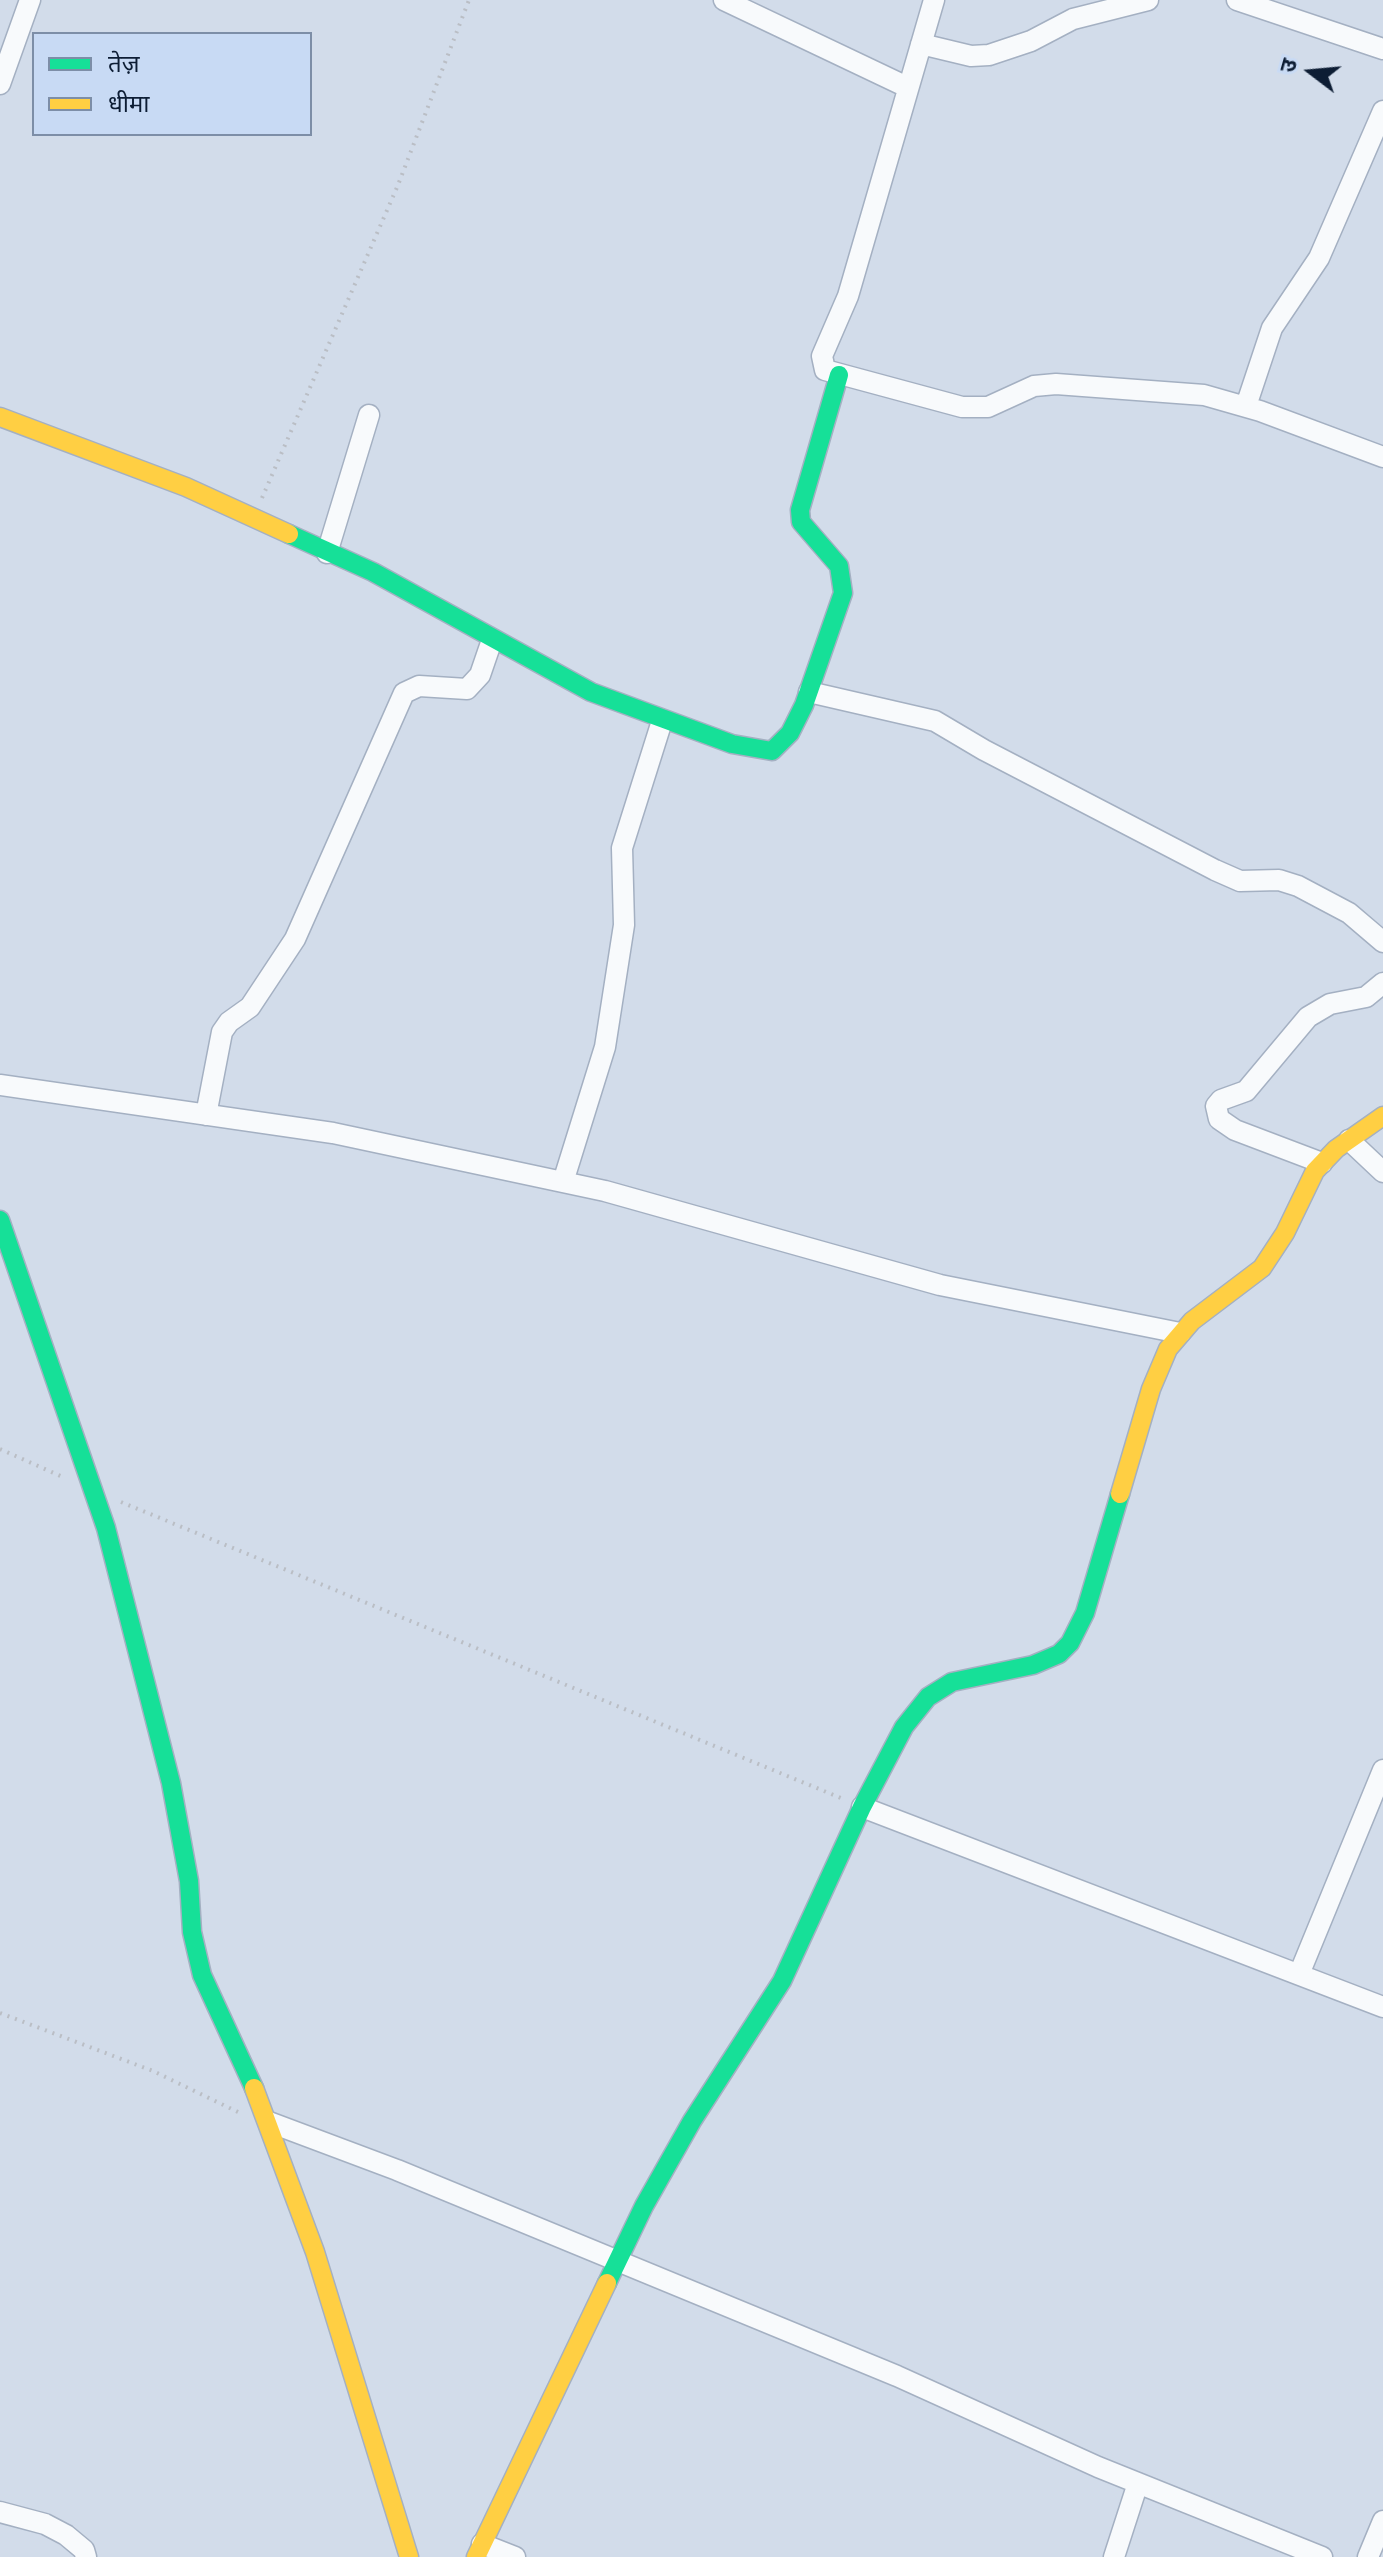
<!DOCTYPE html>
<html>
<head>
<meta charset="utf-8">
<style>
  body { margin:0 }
  #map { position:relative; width:1383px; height:2557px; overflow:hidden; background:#d2dcea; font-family:"Source Serif 4","Noto Sans Devanagari",serif }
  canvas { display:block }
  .legend { position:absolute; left:32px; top:32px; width:280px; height:104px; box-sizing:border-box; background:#c8daf4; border:2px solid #7d8ea7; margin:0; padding:10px 14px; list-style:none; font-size:24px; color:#0d1d34 }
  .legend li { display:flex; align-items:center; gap:16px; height:40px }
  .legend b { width:40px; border:2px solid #7d8ea7 }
  .north { position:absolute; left:1271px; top:32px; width:80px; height:80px; -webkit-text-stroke:6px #c8daf4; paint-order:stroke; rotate:286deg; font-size:22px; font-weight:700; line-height:32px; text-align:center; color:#0d1d34 }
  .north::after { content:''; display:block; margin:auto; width:28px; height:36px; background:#0d1d34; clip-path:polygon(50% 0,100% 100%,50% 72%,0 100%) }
</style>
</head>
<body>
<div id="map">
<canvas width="1383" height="2557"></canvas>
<ul class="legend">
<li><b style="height:10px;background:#16e098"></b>तेज़</li>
<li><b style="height:10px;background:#ffcf43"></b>धीमा</li>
</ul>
<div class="north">उ</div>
</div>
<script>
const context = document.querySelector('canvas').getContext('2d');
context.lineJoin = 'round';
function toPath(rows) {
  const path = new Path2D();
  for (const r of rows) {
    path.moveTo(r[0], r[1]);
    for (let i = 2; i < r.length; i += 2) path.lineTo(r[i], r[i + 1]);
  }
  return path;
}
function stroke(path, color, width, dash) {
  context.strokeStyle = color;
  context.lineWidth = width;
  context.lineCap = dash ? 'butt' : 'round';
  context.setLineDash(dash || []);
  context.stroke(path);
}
const path = toPath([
  [262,498,398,185,469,0],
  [0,1449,65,1478],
  [121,1502,841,1798],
  [0,2013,153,2071,240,2113]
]);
const street = toPath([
  [724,0,907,87],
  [934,0,848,296,822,356,825,370,962,407,988,407,1034,386,1056,384,1204,395,1260,411,1383,457],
  [1237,0,1383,49],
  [921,44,971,56,989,55,1031,41,1073,19,1148,0],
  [0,84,30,0],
  [1246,406,1272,328,1319,258,1383,111],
  [327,553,369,415],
  [809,692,935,721,984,750,1215,870,1240,881,1279,880,1298,886,1349,913,1383,942],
  [0,1085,333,1133,605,1191,940,1285,1180,1333],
  [206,1115,222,1032,229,1022,250,1007,295,939,404,693,419,686,467,689,480,675,492,640],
  [1349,1140,1383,1172],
  [1322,1163,1235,1130,1219,1119,1216,1106,1221,1100,1246,1091,1308,1017,1330,1004,1366,997,1383,983],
  [563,1182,605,1047,624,925,622,848,662,721],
  [862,1807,1383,2007],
  [1300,1972,1383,1770],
  [269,2122,397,2170,897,2376,1098,2467,1322,2557],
  [0,2512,45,2524,66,2535,84,2550,86,2557],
  [482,2544,515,2557],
  [1114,2557,1138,2483],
  [1368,2557,1383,2521]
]);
const fast = toPath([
  [289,534,373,572,591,692,732,744,772,751,790,733,804,705,843,593,839,566,801,522,800,510,839,375],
  [0,1220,106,1528,171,1783,189,1881,192,1932,202,1975,254,2088],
  [607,2283,644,2206,692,2121,782,1981,862,1807,904,1727,928,1697,952,1682,1033,1665,1059,1654,1070,1643,1085,1613,1120,1494]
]);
const slow = toPath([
  [0,417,186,487,289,534],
  [1120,1494,1151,1389,1168,1349,1192,1321,1262,1268,1285,1233,1315,1171,1336,1149,1383,1116],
  [254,2088,315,2252,409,2557],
  [476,2557,607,2283]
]);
stroke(street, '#a4b0c2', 23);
stroke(fast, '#a4b0c2', 21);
stroke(slow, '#a4b0c2', 21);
stroke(path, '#babec5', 4, [2, 6]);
stroke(street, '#f8fafc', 20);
stroke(fast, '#16e098', 18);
stroke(slow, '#ffcf43', 18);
</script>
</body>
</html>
